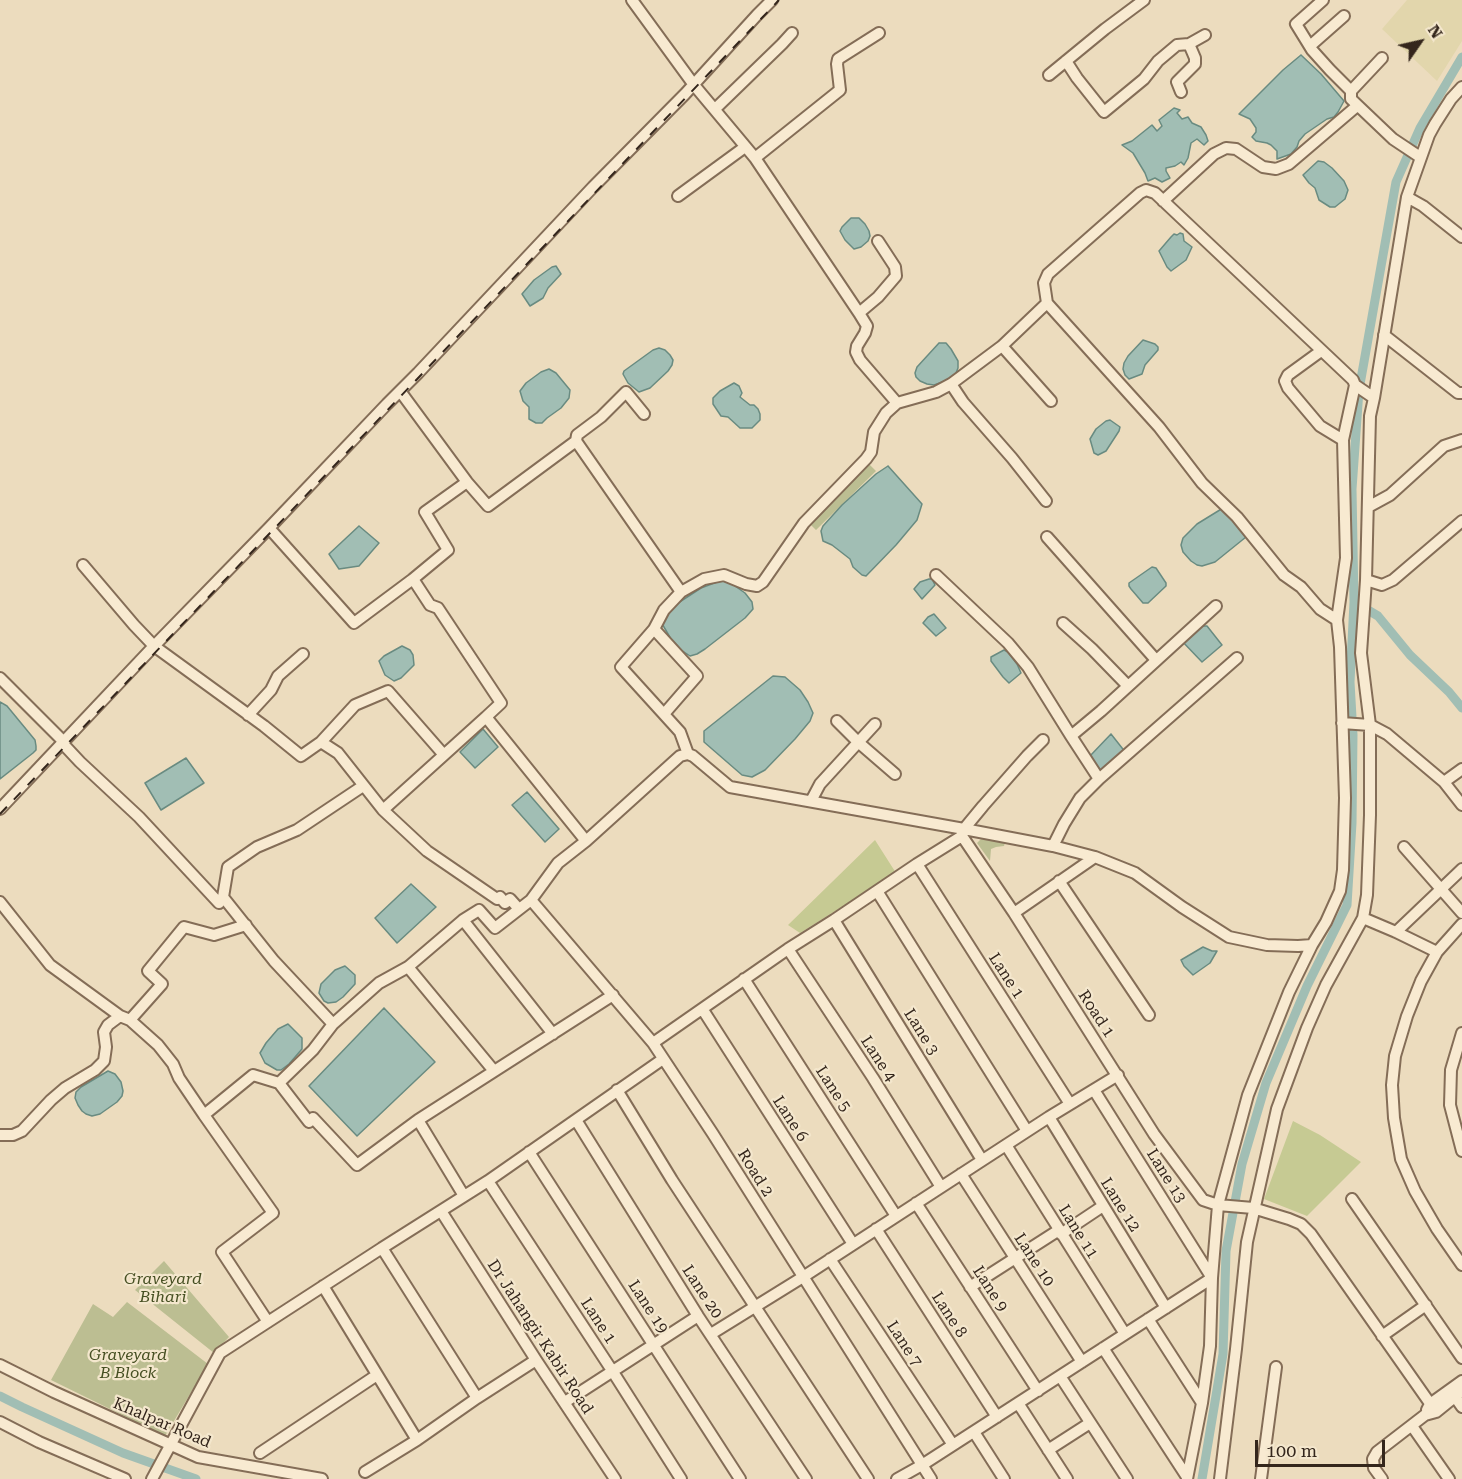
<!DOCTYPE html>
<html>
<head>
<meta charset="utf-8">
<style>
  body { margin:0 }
  #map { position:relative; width:1462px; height:1479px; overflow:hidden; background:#ecdcbe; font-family:"Roboto Serif",serif }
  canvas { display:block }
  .north { position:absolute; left:1390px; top:12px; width:60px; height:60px; -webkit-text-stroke:4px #f4e7cd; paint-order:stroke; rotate:56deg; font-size:16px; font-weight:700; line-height:24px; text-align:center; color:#34261c }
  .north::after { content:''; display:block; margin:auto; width:21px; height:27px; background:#34261c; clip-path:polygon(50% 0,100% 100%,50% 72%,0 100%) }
  .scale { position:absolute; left:1255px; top:1440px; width:130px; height:27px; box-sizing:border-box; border:3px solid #34261c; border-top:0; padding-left:8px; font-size:18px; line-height:21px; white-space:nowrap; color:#34261c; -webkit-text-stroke:4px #f4e7cd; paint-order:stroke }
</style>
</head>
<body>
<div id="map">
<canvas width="1462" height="1479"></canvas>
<div class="north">N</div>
<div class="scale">100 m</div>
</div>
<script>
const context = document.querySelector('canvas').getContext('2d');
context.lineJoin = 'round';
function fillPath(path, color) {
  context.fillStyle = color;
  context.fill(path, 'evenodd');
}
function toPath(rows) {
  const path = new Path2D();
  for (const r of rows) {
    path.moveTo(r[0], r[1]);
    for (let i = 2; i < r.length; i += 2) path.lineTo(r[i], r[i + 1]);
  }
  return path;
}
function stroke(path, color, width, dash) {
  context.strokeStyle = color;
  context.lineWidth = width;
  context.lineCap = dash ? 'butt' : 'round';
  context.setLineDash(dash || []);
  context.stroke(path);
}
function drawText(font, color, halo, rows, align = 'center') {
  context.font = font + ' "Roboto Serif",serif';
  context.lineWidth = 4.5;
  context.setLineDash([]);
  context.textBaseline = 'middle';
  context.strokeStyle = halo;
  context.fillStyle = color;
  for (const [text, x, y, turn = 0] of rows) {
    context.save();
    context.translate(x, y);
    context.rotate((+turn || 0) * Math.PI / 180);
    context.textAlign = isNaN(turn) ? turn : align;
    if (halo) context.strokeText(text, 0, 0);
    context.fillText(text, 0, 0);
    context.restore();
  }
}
const farmland = toPath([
  [1407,0,1462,0,1462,41,1437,81,1382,29]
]);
const green = toPath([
  [875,840,896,873,800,933,788,925],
  [1293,1121,1320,1135,1361,1162,1307,1216,1264,1199]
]);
const cemetery = toPath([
  [866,461,876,471,816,530,807,521],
  [981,839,1005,843,1004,846,996,847,991,849,990,861,977,843],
  [164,1261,229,1337,214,1353,135,1290],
  [127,1302,208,1364,165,1436,51,1380,93,1304,113,1317]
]);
const water = toPath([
  [1301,55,1321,74,1344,101,1338,112,1334,117,1327,119,1305,134,1299,141,1297,147,1291,154,1277,159,1277,151,1271,145,1267,143,1256,141,1252,137,1256,132,1256,128,1250,119,1239,114,1283,70,1301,55],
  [1174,108,1180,110,1177,113,1182,119,1188,117,1192,123,1201,127,1206,135,1208,141,1204,145,1197,139,1191,143,1188,158,1184,165,1181,162,1175,166,1166,168,1166,171,1170,178,1162,182,1155,178,1148,181,1145,173,1133,153,1122,145,1132,141,1152,125,1157,131,1162,126,1159,120,1174,108],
  [1318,161,1324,162,1332,168,1344,181,1348,190,1345,199,1335,207,1330,207,1319,200,1315,188,1309,183,1303,175,1318,161],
  [851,218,859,218,865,224,869,231,870,236,868,241,861,247,854,249,845,240,840,231,842,227,851,218],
  [1180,233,1183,234,1184,241,1192,247,1186,260,1171,271,1167,267,1159,251,1171,237,1174,234,1177,235,1180,233],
  [556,266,561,274,548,288,543,298,530,306,522,294,534,280,552,267,556,266],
  [1143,340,1155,344,1158,347,1158,350,1145,365,1142,374,1129,379,1125,375,1123,369,1124,363,1128,356,1143,340],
  [939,343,946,343,951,349,958,361,958,368,956,373,951,379,934,385,927,384,920,381,916,377,915,373,917,367,939,343],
  [659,348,665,350,670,355,673,360,672,365,668,371,650,388,639,392,628,383,623,374,624,371,653,350,659,348],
  [549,369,556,373,570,390,569,398,561,408,547,418,542,423,536,423,529,419,529,407,523,401,520,391,526,383,541,372,549,369],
  [734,383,739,386,742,393,740,397,750,405,754,405,758,409,760,414,760,420,752,428,740,428,728,417,721,416,713,404,713,398,720,391,734,383],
  [1110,420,1120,427,1119,431,1106,451,1098,455,1094,453,1090,439,1096,429,1106,421,1110,420],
  [888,466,922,504,917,520,896,545,866,576,862,575,853,567,850,559,832,545,823,541,821,531,823,526,842,505,876,474,888,466],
  [1223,508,1246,537,1215,562,1202,566,1197,565,1191,561,1183,552,1181,545,1183,538,1197,524,1223,508],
  [359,526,379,543,359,566,339,569,329,554,359,526],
  [1152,567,1156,568,1166,583,1166,586,1148,603,1143,603,1131,589,1129,586,1129,583,1152,567],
  [725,579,745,593,752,602,753,609,745,618,705,649,697,654,690,656,681,650,671,639,661,622,666,613,678,603,701,588,725,579],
  [929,579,932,579,935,585,922,599,914,589,920,582,929,579],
  [934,614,946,628,936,636,923,623,928,617,934,614],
  [1199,623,1202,626,1207,626,1222,645,1202,662,1180,639,1199,623],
  [402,646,410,650,413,655,414,665,401,678,394,681,385,675,379,661,384,656,402,646],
  [1004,650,1008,652,1017,664,1021,673,1009,683,1003,677,991,661,991,657,1004,650],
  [773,676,785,677,800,690,808,702,813,713,810,721,795,739,765,770,752,777,742,775,704,742,704,731,773,676],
  [0,702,7,706,35,740,36,746,36,750,33,753,0,779,0,702],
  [483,729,498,747,475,768,460,752,483,729],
  [1111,734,1126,753,1100,773,1089,757,1111,734],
  [186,758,204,783,161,810,145,783,186,758],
  [527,792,559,829,545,842,512,805,527,792],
  [411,884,436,907,397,943,375,918,411,884],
  [1203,947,1212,951,1217,951,1210,963,1193,975,1184,966,1181,960,1203,947],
  [345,966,355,975,355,984,343,997,336,1002,328,1003,324,1001,319,993,321,984,335,970,345,966],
  [384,1008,435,1062,357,1136,309,1086,384,1008],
  [288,1024,302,1038,302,1049,289,1064,281,1070,277,1070,265,1063,260,1053,266,1043,278,1029,288,1024],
  [108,1071,115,1074,121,1082,123,1091,122,1096,117,1102,100,1114,92,1116,86,1114,82,1111,78,1105,75,1098,76,1092,81,1087,108,1071]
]);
const canal = toPath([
  [1361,606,1378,616,1410,655,1449,692,1462,708],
  [0,1396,22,1407,123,1453,196,1479],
  [1202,1479,1223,1354,1226,1251,1242,1164,1266,1083,1307,986,1347,905,1352,823,1353,735,1350,682,1354,602,1352,489,1359,390,1396,182,1420,128,1462,57]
]);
const minor = toPath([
  [632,0,694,85,755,158,859,313,867,326,865,333,857,346,856,352,860,360,897,403],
  [1323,0,1296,24,1312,50,1330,70,1351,91],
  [1310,46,1344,16],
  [1382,58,1351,91,1351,99,1393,139,1420,157],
  [1066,61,1077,78,1104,112,1144,79,1158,61,1177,45,1189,44,1205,35],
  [1049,75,1105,29,1144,0],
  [1181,92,1177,82,1195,64,1195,58,1189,44],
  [715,109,782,44,792,33],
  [755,158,840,90,837,64,838,59,879,33],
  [678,196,745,147],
  [1407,197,1423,206,1462,237],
  [1163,201,1214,154,1226,148,1236,149,1263,167,1276,169,1289,164,1357,106],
  [859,313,878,297,896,276,895,267,878,241],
  [1384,335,1458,393,1462,393],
  [1002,346,1051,401],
  [1321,351,1288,375,1285,381,1288,388,1320,426,1343,440],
  [951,384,963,402,1012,458,1046,501],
  [400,391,467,482,488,506,576,441,681,592],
  [576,441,577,435,601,417,626,392,644,414],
  [467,482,425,512,448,550,413,579,430,605,438,608,501,703,486,717],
  [1368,507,1390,495,1444,446,1462,440],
  [269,528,354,623,413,579],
  [1047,537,1156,660],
  [83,565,134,625,154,646,264,726,301,756,321,742,338,753,383,810,486,717,586,841],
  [936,575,1008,643,1028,667,1071,736,1099,779],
  [1366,580,1382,585,1393,580,1462,521],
  [1337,620,1320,609,1301,587,1284,575,1237,517,1202,483,1159,427,1047,303,1044,283,1048,274,1140,193,1146,190,1155,193,1353,380,1355,385,1374,398],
  [1063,623,1092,649,1128,686],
  [654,629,697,676,664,714],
  [0,678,61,739,65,746,80,762,139,817,219,903,223,897,274,961,333,1024,379,983,408,967,463,920,479,910,495,928,531,900,558,863,586,841,680,756,688,754,693,756,730,787,964,829,1053,846,1095,857,1135,873,1182,907,1229,937,1267,945,1298,946,1312,945],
  [248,715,271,690,278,676,303,654],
  [837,721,858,742,895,774],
  [1342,723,1370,725,1387,734,1444,782,1462,805],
  [1071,736,1101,711,1216,606],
  [1043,740,1027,756,983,806,964,829,962,836,1014,913,1154,1134,1203,1200,1218,1205,1253,1208,1289,1219,1301,1224,1311,1234,1436,1412],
  [321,742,355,705,388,691,444,755],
  [688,754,680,732,621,667,654,629,664,610,681,592,704,579,724,575,746,584,757,586,763,582,804,523,866,459,871,452,874,432,886,413,897,403,936,392,951,384,1002,346,1047,303],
  [1444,782,1462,769],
  [811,801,820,784,875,724],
  [0,809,154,646,269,528,387,404,418,373,593,187,685,94,757,15,772,0],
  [383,810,427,851,497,899,500,897,505,903,510,899,519,909],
  [1053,846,1064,824,1080,798,1099,779,1237,658],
  [1404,847,1462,913],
  [917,864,1070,1104],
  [1059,881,1149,1015],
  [877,891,1027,1131],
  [223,897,228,867,257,847,297,830,363,786],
  [531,900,653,1043,713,1134,931,1479],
  [0,902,50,965,120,1016,108,1025,104,1032,106,1047,104,1061,95,1070,65,1088,51,1100,22,1131,13,1135,0,1135],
  [1014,913,1095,857],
  [1363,918,1396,932,1437,952],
  [463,920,553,1034],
  [834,920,982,1160],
  [1462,924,1437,952,1421,981,1407,1016,1395,1056,1392,1085,1394,1118,1401,1159,1415,1191,1437,1229,1462,1265],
  [1396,932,1462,869],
  [788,949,873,1078,941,1187],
  [408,967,494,1071],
  [744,979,896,1216],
  [703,1010,853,1244],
  [120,1016,130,1020,158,1045,173,1064,179,1078,204,1115,253,1075,279,1083,313,1050,333,1024],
  [130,1020,162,984,148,971,184,927,214,935,246,925],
  [1462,1033,1451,1070,1450,1105,1462,1151],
  [653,1043,788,949,834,920,917,864,962,836],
  [279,1083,309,1122,313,1118,357,1165,418,1120],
  [617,1090,672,1180,868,1479],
  [204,1115,273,1213,222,1252,268,1322],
  [1049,1117,1166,1308],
  [576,1120,698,1316,806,1479],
  [1006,1145,1125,1334],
  [529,1152,740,1479],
  [961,1174,1082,1362],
  [488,1181,613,1372,681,1479],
  [464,1196,418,1120,613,995],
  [1352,1199,1462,1358],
  [916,1203,1038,1391],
  [441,1211,536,1360,615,1479],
  [876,1229,997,1417],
  [1061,1234,1103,1206],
  [830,1259,953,1445],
  [323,1286,417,1440,477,1398],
  [970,1287,1059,1230],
  [1148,1319,1202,1403],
  [711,1334,803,1277,1049,1117,1118,1075],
  [1382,1336,1426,1305],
  [1103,1348,1187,1477],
  [536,1360,477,1398,382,1248,488,1181,663,1059],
  [0,1365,54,1392,198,1457,322,1479],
  [1060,1376,1127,1479],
  [1455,1397,1462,1407],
  [565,1402,698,1316],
  [1018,1403,1067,1479],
  [1427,1410,1430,1404,1462,1381],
  [0,1422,39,1442,125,1479],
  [1412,1426,1449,1479],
  [974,1432,1004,1479],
  [1048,1450,1090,1423],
  [260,1453,377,1375],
  [365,1472,417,1440],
  [152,1479,220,1353,382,1248],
  [897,1479,922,1465,1212,1278,1094,1090],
  [1187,1479,1202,1403,1210,1346,1212,1278,1218,1205,1248,1095,1289,992,1312,945,1326,922,1340,891,1343,870,1345,798,1340,647,1337,620,1346,558,1343,440,1355,385],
  [1220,1479,1236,1349,1247,1242,1277,1109,1307,1028,1326,985,1363,918,1367,895,1370,815,1370,725,1361,653,1366,580,1370,416,1374,398,1407,197,1429,135,1435,124,1451,99,1462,87],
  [1261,1479,1276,1367],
  [1382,1479,1374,1468,1373,1459,1377,1452,1425,1415,1436,1412,1462,1391]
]);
const rail = toPath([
  [0,814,272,531,779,0]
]);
const streetNames = [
  ["Lane 1",1006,976,57],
  ["Road 1",1096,1014,57],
  ["Lane 3",921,1032,58],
  ["Lane 4",878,1059,57],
  ["Lane 5",833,1089,57],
  ["Lane 6",790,1119,57],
  ["Road 2",755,1173,58],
  ["Lane 13",1166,1176,58],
  ["Lane 12",1120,1205,58],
  ["Lane 11",1078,1232,58],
  ["Lane 10",1034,1260,57],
  ["Lane 9",990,1289,57],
  ["Lane 20",702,1292,57],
  ["Lane 19",648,1307,57],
  ["Lane 8",949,1315,57],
  ["Lane 1",598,1321,57],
  ["Dr Jahangir Kabir Road",540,1337,57],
  ["Lane 7",904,1344,57],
  ["Khalpar Road",162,1423,23]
];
const parkNames = [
  ["Graveyard",163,1279],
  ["Bihari",163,1297],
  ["Graveyard",128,1355],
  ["B Block",128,1373]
];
fillPath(farmland, '#e2d6ac');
fillPath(green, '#c6ca93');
fillPath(cemetery, '#bcbe92');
fillPath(water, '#a1beb4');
stroke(water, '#698b81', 1.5);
stroke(canal, '#a1beb4', 9);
stroke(minor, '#846d57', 14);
stroke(minor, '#f8ead1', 10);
stroke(rail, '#34261c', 2, [10, 10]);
drawText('16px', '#34261c', '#f4e7cd', streetNames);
drawText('italic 16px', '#475023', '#f4e7cd', parkNames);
</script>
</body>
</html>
